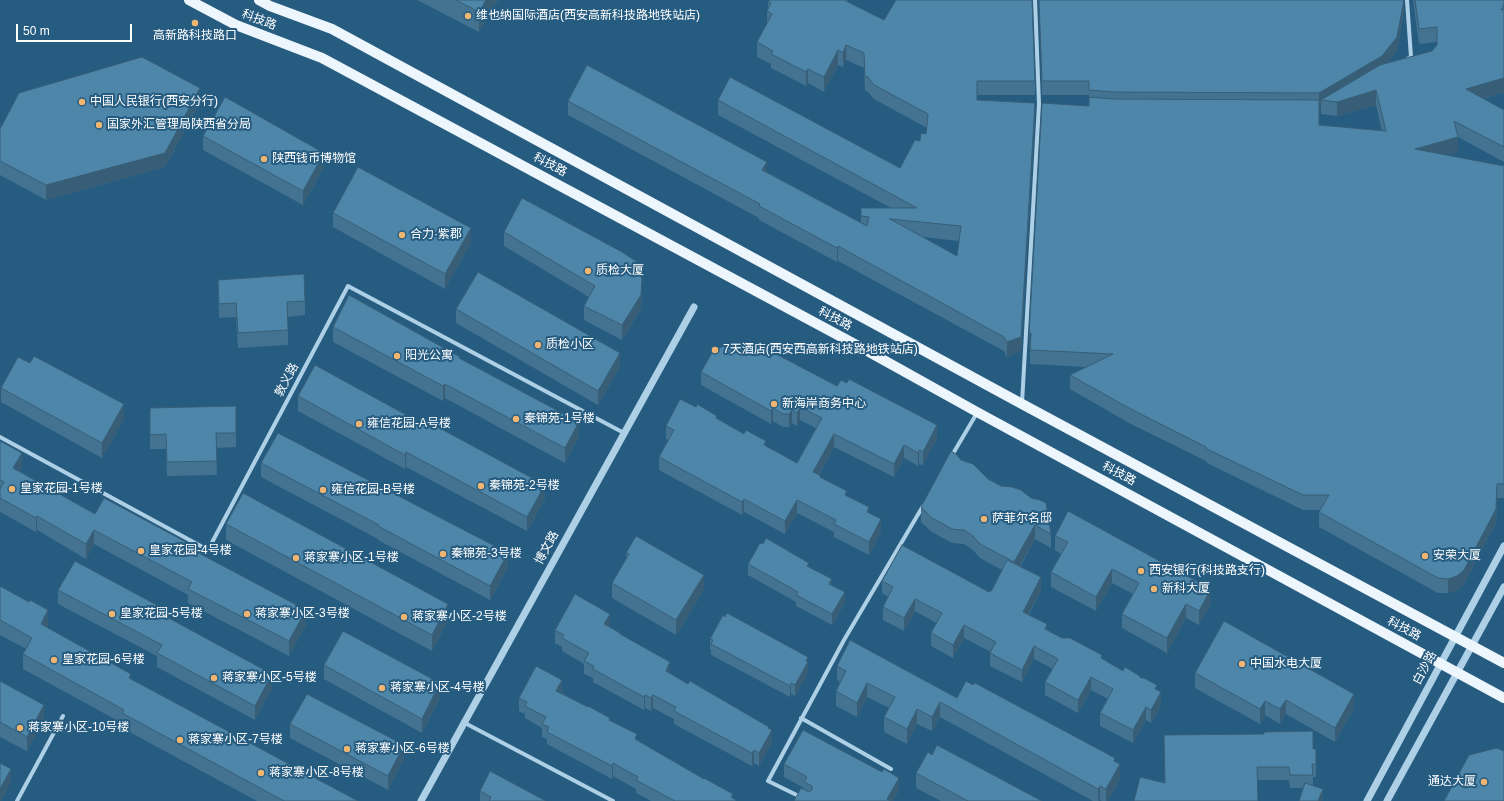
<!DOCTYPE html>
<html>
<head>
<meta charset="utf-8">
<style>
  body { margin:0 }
  #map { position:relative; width:1504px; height:801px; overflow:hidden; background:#265c80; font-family:Arial,sans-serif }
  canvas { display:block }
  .scale { position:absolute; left:16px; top:24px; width:116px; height:18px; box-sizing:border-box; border:2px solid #fff; border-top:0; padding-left:5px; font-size:12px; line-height:14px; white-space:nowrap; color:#fff; -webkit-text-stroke:3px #265c80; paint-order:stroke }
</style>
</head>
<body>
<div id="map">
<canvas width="1504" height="801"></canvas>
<div class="scale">50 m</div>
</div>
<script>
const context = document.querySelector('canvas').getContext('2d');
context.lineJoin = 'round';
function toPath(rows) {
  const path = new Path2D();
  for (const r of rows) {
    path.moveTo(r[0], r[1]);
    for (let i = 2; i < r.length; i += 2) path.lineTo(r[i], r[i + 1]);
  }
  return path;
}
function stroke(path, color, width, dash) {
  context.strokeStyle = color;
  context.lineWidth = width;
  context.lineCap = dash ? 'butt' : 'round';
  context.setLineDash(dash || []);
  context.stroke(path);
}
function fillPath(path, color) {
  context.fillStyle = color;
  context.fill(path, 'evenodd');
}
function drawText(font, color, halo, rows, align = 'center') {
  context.font = font + ' Arial,"Noto Sans SC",sans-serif';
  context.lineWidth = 4;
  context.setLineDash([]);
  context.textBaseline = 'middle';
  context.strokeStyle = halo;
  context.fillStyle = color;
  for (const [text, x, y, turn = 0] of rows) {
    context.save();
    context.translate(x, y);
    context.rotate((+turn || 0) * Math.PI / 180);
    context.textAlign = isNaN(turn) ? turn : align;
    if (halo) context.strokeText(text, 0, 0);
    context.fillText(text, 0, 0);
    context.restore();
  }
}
const minor = toPath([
  [1407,59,1411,57,1407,0],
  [1022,403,1039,104,1035,0],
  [0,437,208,550,348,286,624,433],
  [951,457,977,413],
  [801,718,891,769],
  [463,722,613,801],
  [17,801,63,716],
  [809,801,768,781,844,640,923,506]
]);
const tertiary = toPath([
  [421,801,694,307],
  [1367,801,1504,546],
  [1387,801,1504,587]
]);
const primary = toPath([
  [189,0,236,25,322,58,862,348,977,412,1504,698],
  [259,0,270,6,332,29,1022,404,1504,663]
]);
const wall = toPath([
  [417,0,498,0,479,32],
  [848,0,848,2,884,20,1035,81,1035,95,977,95,977,100,1035,117,1021,351,1007,357,1004,351,838,261,837,262,759,220,759,218,568,115,568,101,767,172,861,223,861,208,891,208,718,115,718,100,900,168,926,134,927,128,874,99,868,92,865,91,864,68,846,60,843,67,838,65,824,92,808,83,806,86,771,68,771,64,757,57,757,42,767,24,767,11,768,9,768,1],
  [922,237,959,241,957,256],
  [1039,0,1404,0,1404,13,1397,51,1387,63,1432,51,1437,45,1437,42,1419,44,1413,0,1504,0,1504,92,1483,99,1504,110,1504,162,1458,137,1458,152,1446,155,1504,166,1504,498,1497,498,1496,523,1464,584,1457,591,1448,593,1438,593,1319,527,1319,512,1321,510,1303,510,1207,463,1206,461,1129,423,1070,389,1070,375,1086,367,1030,364,1030,348,1029,349,1089,106,1089,95,1042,95],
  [1376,105,1382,131,1319,125,1319,108,1321,106,1321,114,1337,116],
  [200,102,165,167,46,200,0,175,0,129],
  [203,136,324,167,303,205,203,150],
  [333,213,471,243,445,289,333,227],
  [504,232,642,293,641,309,622,340,584,320,584,306,589,297,504,246],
  [218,280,305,301,305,315,288,317,288,345,238,348,236,317,219,318,218,294],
  [456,309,620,367,598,405,456,323],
  [333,327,460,358,579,436,565,463,445,398,443,401,333,342],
  [745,346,937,438,923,465,919,464,918,466,904,458,894,477,834,447,819,475,820,477,847,496,869,514,881,532,869,555,834,537,834,532,797,513,785,534,744,512,742,515,659,470,659,457,668,440,666,439,666,426,717,419,797,463,816,428,800,420,797,426,792,423,789,427,783,427,773,421,771,424,701,385,701,372],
  [1,388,124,419,102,458,1,402],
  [298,396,432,429,545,499,527,531,406,467,405,469,298,411],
  [150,408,236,433,236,447,216,448,217,475,167,476,166,449,150,449],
  [0,441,22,467,19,471,95,514,197,552,306,625,289,656,188,603,188,595,94,544,86,559,37,530,36,532,0,512],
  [961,460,988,479,1001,486,1031,498,1051,534,1051,548,1035,539,1020,567,1041,590,1029,615,1047,630,1102,659,1123,671,1141,678,1157,690,1161,705,1151,723,1146,720,1133,743,1100,726,1100,713,1108,699,1091,690,1078,713,1045,695,1045,682,1053,669,1034,659,1022,682,990,666,990,653,991,652,964,638,953,658,931,646,931,633,936,623,915,611,904,631,883,620,883,607,888,597,882,593,882,581,989,592,992,590,1002,570,980,558,973,550,964,544,952,543,932,532,921,522,921,507],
  [261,463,508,567,490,600,378,540,378,539,261,477],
  [226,524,448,621,432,651,226,540],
  [1055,536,1211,603,1199,625,1186,618,1167,653,1122,628,1122,614,1133,594,1112,583,1096,611,1051,587,1051,572,1061,554,1055,550],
  [626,553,704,590,676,635,612,598,612,583,626,560],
  [748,564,809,567,832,585,845,603,832,625,796,606,796,602,748,575],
  [0,586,48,625,47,628,131,679,358,801,257,801,122,728,122,723,23,669,23,654,26,649,0,635],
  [58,590,166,616,272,688,255,720,157,667,157,656,58,604],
  [610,627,670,674,769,729,772,743,759,766,754,763,752,766,674,724,674,719,653,708,651,711,645,708,644,710,593,682,593,678,584,674,584,664,562,651,562,647,555,643,555,630],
  [710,639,808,657,808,673,795,696,791,694,790,697,711,655,711,650,710,650],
  [324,665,440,698,422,733,324,679],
  [837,666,957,698,1115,762,1120,779,1108,801,1102,801,1100,800,1099,801,1093,801,940,717,932,731,917,724,907,744,884,732,884,717,889,708,867,697,857,717,836,706,836,691,840,682,837,680],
  [1195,673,1354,708,1335,742,1286,714,1280,724,1265,715,1260,724,1195,688],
  [0,681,44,719,27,751,0,737],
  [562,693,610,720,637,740,733,798,736,801,651,801,636,793,636,789,613,776,612,779,547,744,547,739,542,737,542,728,525,718,525,714,519,711,519,698],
  [290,724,404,759,388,790,290,738],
  [1313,749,1316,764,1316,777,1313,777,1313,786,1323,789,1322,801,1299,801,1303,788,1290,788,1289,780,1257,780,1165,783],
  [932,755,1042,801,941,801,916,788,916,773],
  [784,764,899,790,893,801,794,801,804,790,804,788,784,777],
  [480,791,546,801,480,801]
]);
const shadedWall = toPath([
  [486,0,498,0,479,32,479,12],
  [1404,0,1404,13,1397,51,1382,70,1321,100,1321,106,1319,108,1319,93],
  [846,45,846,60,843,67,843,53],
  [838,50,838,65,824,92,824,77],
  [808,69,808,83,806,86,806,72],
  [1504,78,1504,92,1466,104,1466,89],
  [200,88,200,102,165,167,46,200,46,185],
  [1376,90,1376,105,1337,116,1337,102],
  [1035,103,1035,117,1021,351,1007,357,1007,342],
  [1458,137,1458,152,1415,164,1415,149],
  [324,153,324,167,303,205,303,191],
  [767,162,767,176,762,170],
  [471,228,471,243,445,289,445,274],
  [838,246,838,261,837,262,837,248],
  [642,279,642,293,641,309,622,340,622,325],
  [1031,333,1031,348,1029,349,1029,334],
  [620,353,620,367,598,405,598,391],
  [445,384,445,398,443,401,443,386],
  [124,404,124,419,102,458,102,443],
  [800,407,800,420,797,426,797,413],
  [773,408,773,421,771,424,771,411],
  [792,410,792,423,789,427,789,414],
  [579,422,579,436,565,463,565,448],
  [937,425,937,438,923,465,923,452],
  [834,434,834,447,813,485,813,472],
  [904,445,904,458,894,477,894,464],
  [919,450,919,464,918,466,918,453],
  [406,452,406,467,405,469,405,455],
  [22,453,22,467,13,482,13,468],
  [1497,484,1496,523,1464,584,1457,591,1448,593,1448,579],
  [545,485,545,499,527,531,527,517],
  [744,499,744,512,742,515,742,502],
  [797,500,797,513,785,534,785,521],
  [869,507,869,521,867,512],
  [37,516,37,530,36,532,36,518],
  [881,519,881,532,869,555,869,542],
  [1035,525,1035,539,1014,576,1014,562],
  [94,530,94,544,86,559,86,544],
  [508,553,508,567,490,600,490,586],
  [1112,569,1112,583,1096,611,1096,597],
  [704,575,704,590,676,635,676,620],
  [1041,577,1041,590,1023,625,1023,612],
  [832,579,832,590,829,584],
  [1211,589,1211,603,1199,625,1199,611],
  [845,592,845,603,832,625,832,614],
  [915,599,915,611,904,631,904,618],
  [448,604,448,621,432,651,432,635],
  [1186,604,1186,618,1167,653,1167,638],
  [48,610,48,625,41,639,41,624],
  [166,610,166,625,163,615],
  [306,610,306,625,289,656,289,641],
  [610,614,610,627,604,637,604,624],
  [964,625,964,638,953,658,953,645],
  [1034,646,1034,659,1022,682,1022,670],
  [808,657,808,673,795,696,795,685],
  [670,662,670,675,666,671],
  [272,674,272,688,255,720,255,706],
  [1091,677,1091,690,1078,713,1078,700],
  [562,680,562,693,556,704,556,691],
  [440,683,440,698,422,733,422,719],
  [791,683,791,694,790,697,790,686],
  [867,683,867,697,857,717,857,703],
  [1161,692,1161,705,1151,723,1151,710],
  [1354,694,1354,708,1335,742,1335,728],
  [645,695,645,708,644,710,644,697],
  [653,695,653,708,651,711,651,698],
  [1286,700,1286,714,1280,724,1280,709],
  [1265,701,1265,715,1260,724,1260,709],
  [940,702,940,717,932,731,932,717],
  [44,705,44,719,27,751,27,737],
  [1146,707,1146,720,1133,743,1133,730],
  [917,709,917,724,907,744,907,729],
  [769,727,769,734,772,730,772,743,759,766,759,753],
  [404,745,404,759,388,790,388,776],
  [754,750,754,763,752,766,752,753],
  [613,763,613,776,612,779,612,766],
  [1120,764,1120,779,1108,801,1106,801,1106,789],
  [11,769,11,783,1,801,0,801,0,789],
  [899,778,899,790,893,801,887,801,887,799],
  [1100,786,1100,800,1099,801,1098,801,1098,789],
  [1323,789,1322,801,1318,801]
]);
const building = toPath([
  [456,0,486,0,479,12,456,0],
  [769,0,846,0,846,1,884,20,896,0,1032,0,1035,81,977,81,977,100,1035,103,1021,337,1007,342,1004,337,838,246,837,248,759,206,760,204,568,101,587,65,767,162,762,170,867,226,869,217,861,216,861,208,917,208,718,100,730,77,900,168,915,140,920,141,921,133,926,134,928,114,874,85,868,77,865,77,864,53,846,45,843,53,838,50,824,77,808,69,806,72,771,54,773,51,757,42,772,14,767,11,771,3,768,1,769,0],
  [890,219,961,226,957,256,890,219],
  [1039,0,1404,0,1397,37,1382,56,1319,93,1114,92,1089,90,1089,81,1042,81,1039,0],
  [1415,0,1504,0,1504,4,1501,10,1504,9,1504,78,1466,89,1504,110,1504,147,1454,121,1458,137,1415,149,1504,166,1504,484,1497,484,1496,509,1464,570,1457,576,1448,579,1438,578,1319,512,1329,495,1303,495,1207,449,1206,447,1129,408,1070,375,1113,354,1030,350,1031,333,1029,334,1042,103,1089,106,1089,97,1114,99,1319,100,1319,125,1386,131,1376,90,1337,102,1321,100,1380,65,1432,51,1437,45,1437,27,1419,29,1415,0],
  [142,57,200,88,165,153,46,185,0,161,0,129,19,93,142,57],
  [225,97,324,153,303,191,203,136,225,97],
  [358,167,471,228,445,274,333,213,358,167],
  [522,198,622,252,637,262,642,279,641,295,622,325,584,306,595,286,504,232,522,198],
  [478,272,620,353,598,391,456,309,478,272],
  [304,274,305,301,287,302,288,330,238,333,236,303,219,304,218,280,304,274],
  [349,295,460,357,459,358,579,422,565,448,445,384,443,386,333,327,349,295],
  [743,341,745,346,755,343,837,386,841,380,847,383,849,379,937,425,923,452,919,450,918,453,904,445,894,464,834,434,813,472,820,475,820,477,847,491,845,495,869,507,867,512,881,519,869,542,834,524,836,520,797,500,785,521,744,499,742,502,659,457,674,430,666,426,680,399,696,407,697,404,717,416,716,418,744,434,746,430,766,441,764,445,797,463,822,418,800,407,797,413,792,410,789,414,783,414,773,408,771,411,701,372,714,349,743,341],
  [34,356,124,404,102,443,1,388,18,357,30,363,34,356],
  [315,365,432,429,434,425,545,485,527,517,406,452,405,455,298,396,315,365],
  [236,406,236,433,216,433,217,461,167,462,166,434,150,435,150,408,236,406],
  [278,433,508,553,490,586,378,526,379,525,261,463,278,433],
  [0,441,22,453,13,468,95,514,104,498,197,548,195,551,306,610,289,641,188,589,192,582,94,530,86,544,37,516,36,518,0,498,0,489,4,482,0,480,0,441],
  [951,451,956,454,961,460,973,464,988,479,1001,486,1012,487,1021,490,1031,498,1040,500,1046,503,1051,534,1035,525,1014,562,980,544,973,536,964,530,952,529,932,518,921,507,951,451],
  [243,493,448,604,432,635,226,524,243,493],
  [1068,511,1211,589,1199,611,1186,604,1167,638,1122,614,1139,583,1112,569,1096,597,1051,572,1068,542,1055,536,1068,511],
  [636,536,704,575,676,620,612,583,629,554,626,553,636,536],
  [766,538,809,563,807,566,832,579,829,584,845,592,832,614,796,595,798,592,748,564,760,543,763,544,766,538],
  [902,545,989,592,992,590,1007,560,1041,577,1023,612,1047,624,1045,629,1062,638,1070,638,1102,655,1101,658,1123,671,1125,667,1138,675,1141,678,1144,678,1157,685,1155,689,1161,692,1151,710,1146,707,1133,730,1100,713,1113,689,1091,677,1078,700,1045,682,1058,659,1034,646,1022,670,990,653,996,642,964,625,953,645,931,633,942,613,915,599,904,618,883,607,893,587,882,581,902,545],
  [75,561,166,610,163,615,272,674,255,706,157,653,162,645,58,590,75,561],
  [0,586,29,602,30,600,48,610,41,624,131,674,129,678,358,801,284,801,122,713,124,710,23,654,32,638,0,620,0,586],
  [575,594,610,614,604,624,620,633,620,634,670,662,666,671,688,684,690,681,769,727,768,728,772,730,759,753,754,750,752,753,674,711,676,707,653,695,651,698,645,695,644,697,593,669,594,666,584,661,589,653,562,638,564,635,555,630,575,594],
  [727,613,808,657,806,661,808,662,795,685,791,683,790,686,711,644,713,640,710,639,723,615,725,617,727,613],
  [1224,621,1354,694,1335,728,1286,700,1280,709,1265,701,1260,709,1195,673,1224,621],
  [343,631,440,683,422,719,324,665,343,631],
  [850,640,957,698,966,681,973,685,975,683,1115,758,1114,761,1120,764,1106,789,1100,786,1098,789,940,702,932,717,917,709,907,729,884,717,895,697,867,683,857,703,836,691,846,671,837,666,850,640],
  [536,666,562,680,556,691,588,707,588,706,610,718,609,720,637,734,635,739,704,779,704,778,733,794,731,797,736,800,736,801,675,801,636,780,638,777,613,763,612,766,547,732,549,727,542,724,546,717,525,706,527,702,519,698,536,666],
  [0,681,44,705,27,737,0,722,0,681],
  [307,694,404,745,388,776,290,724,307,694],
  [803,730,882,772,884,769,899,778,887,799,891,801,794,801,801,788,809,792,812,790,812,786,804,782,807,777,784,764,803,730],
  [1313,731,1313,749,1316,749,1316,764,1312,764,1313,775,1290,775,1289,767,1257,767,1258,801,1134,801,1140,777,1165,783,1164,735,1264,734,1264,732,1313,731],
  [937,745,1042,801,968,801,916,773,928,752,932,755,937,745],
  [1497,748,1504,751,1504,801,1444,801,1469,755,1497,748],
  [0,763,11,769,0,789,0,763],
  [490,771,546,801,489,801,491,797,480,791,490,771],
  [1305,783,1323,789,1318,801,1299,801,1305,783]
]);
const markers = [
  [468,16,4,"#efb572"],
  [195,23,4,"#efb572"],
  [82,102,4,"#efb572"],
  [99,125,4,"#efb572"],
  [264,159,4,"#efb572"],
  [402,235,4,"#efb572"],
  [588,271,4,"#efb572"],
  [538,345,4,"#efb572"],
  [715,350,4,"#efb572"],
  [397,356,4,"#efb572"],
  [774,404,4,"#efb572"],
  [516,419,4,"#efb572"],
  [359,424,4,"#efb572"],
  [481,486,4,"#efb572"],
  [12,489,4,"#efb572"],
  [323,490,4,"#efb572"],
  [984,519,4,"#efb572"],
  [141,551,4,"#efb572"],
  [443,554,4,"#efb572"],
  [1425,556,4,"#efb572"],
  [296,558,4,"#efb572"],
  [1141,571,4,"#efb572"],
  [1154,589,4,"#efb572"],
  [112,614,4,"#efb572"],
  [247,614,4,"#efb572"],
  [404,617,4,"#efb572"],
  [54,660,4,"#efb572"],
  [1242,664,4,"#efb572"],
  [214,678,4,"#efb572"],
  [382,688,4,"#efb572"],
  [20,728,4,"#efb572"],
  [180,740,4,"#efb572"],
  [347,749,4,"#efb572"],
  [261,773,4,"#efb572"],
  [1484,782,4,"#efb572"]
];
const poiNames = [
  ["维也纳国际酒店(西安高新科技路地铁站店)",476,16],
  ["高新路科技路口",195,36,"center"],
  ["中国人民银行(西安分行)",90,102],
  ["国家外汇管理局陕西省分局",107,125],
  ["陕西钱币博物馆",272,159],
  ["合力·紫郡",410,235],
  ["质检大厦",596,271],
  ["质检小区",546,345],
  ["7天酒店(西安西高新科技路地铁站店)",723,350],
  ["阳光公寓",405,356],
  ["新海岸商务中心",782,404],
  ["秦锦苑-1号楼",524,419],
  ["雍信花园-A号楼",367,424],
  ["秦锦苑-2号楼",489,486],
  ["皇家花园-1号楼",20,489],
  ["雍信花园-B号楼",331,490],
  ["萨菲尔名邸",992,519],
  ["皇家花园-4号楼",149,551],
  ["秦锦苑-3号楼",451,554],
  ["安荣大厦",1433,556],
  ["蒋家寨小区-1号楼",304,558],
  ["西安银行(科技路支行)",1149,571],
  ["新科大厦",1162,589],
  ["皇家花园-5号楼",120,614],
  ["蒋家寨小区-3号楼",255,614],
  ["蒋家寨小区-2号楼",412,617],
  ["皇家花园-6号楼",62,660],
  ["中国水电大厦",1250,664],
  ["蒋家寨小区-5号楼",222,678],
  ["蒋家寨小区-4号楼",390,688],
  ["蒋家寨小区-10号楼",28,728],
  ["蒋家寨小区-7号楼",188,740],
  ["蒋家寨小区-6号楼",355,749],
  ["蒋家寨小区-8号楼",269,773],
  ["通达大厦",1476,782,"right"]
];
const streetNames = [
  ["科技路",259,20,21],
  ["科技路",550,165,28],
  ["科技路",835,319,28],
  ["敦义路",287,380,-62],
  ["科技路",1119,474,28],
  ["博文路",547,548,-61],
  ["科技路",1404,629,28],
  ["白沙路",1425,668,-62]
];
stroke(minor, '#add0e6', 4);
stroke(tertiary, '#add0e6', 7);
stroke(primary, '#eef6fd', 10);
fillPath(wall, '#437391');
fillPath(shadedWall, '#375e76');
fillPath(building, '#4e86a9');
stroke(building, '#375e76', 1);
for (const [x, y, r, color] of markers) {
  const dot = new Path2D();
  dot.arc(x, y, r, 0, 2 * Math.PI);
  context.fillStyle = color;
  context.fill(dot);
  stroke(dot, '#265c80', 1.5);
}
drawText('12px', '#fff', '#265c80', poiNames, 'left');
drawText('12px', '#fff', '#265c80', streetNames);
</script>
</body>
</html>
